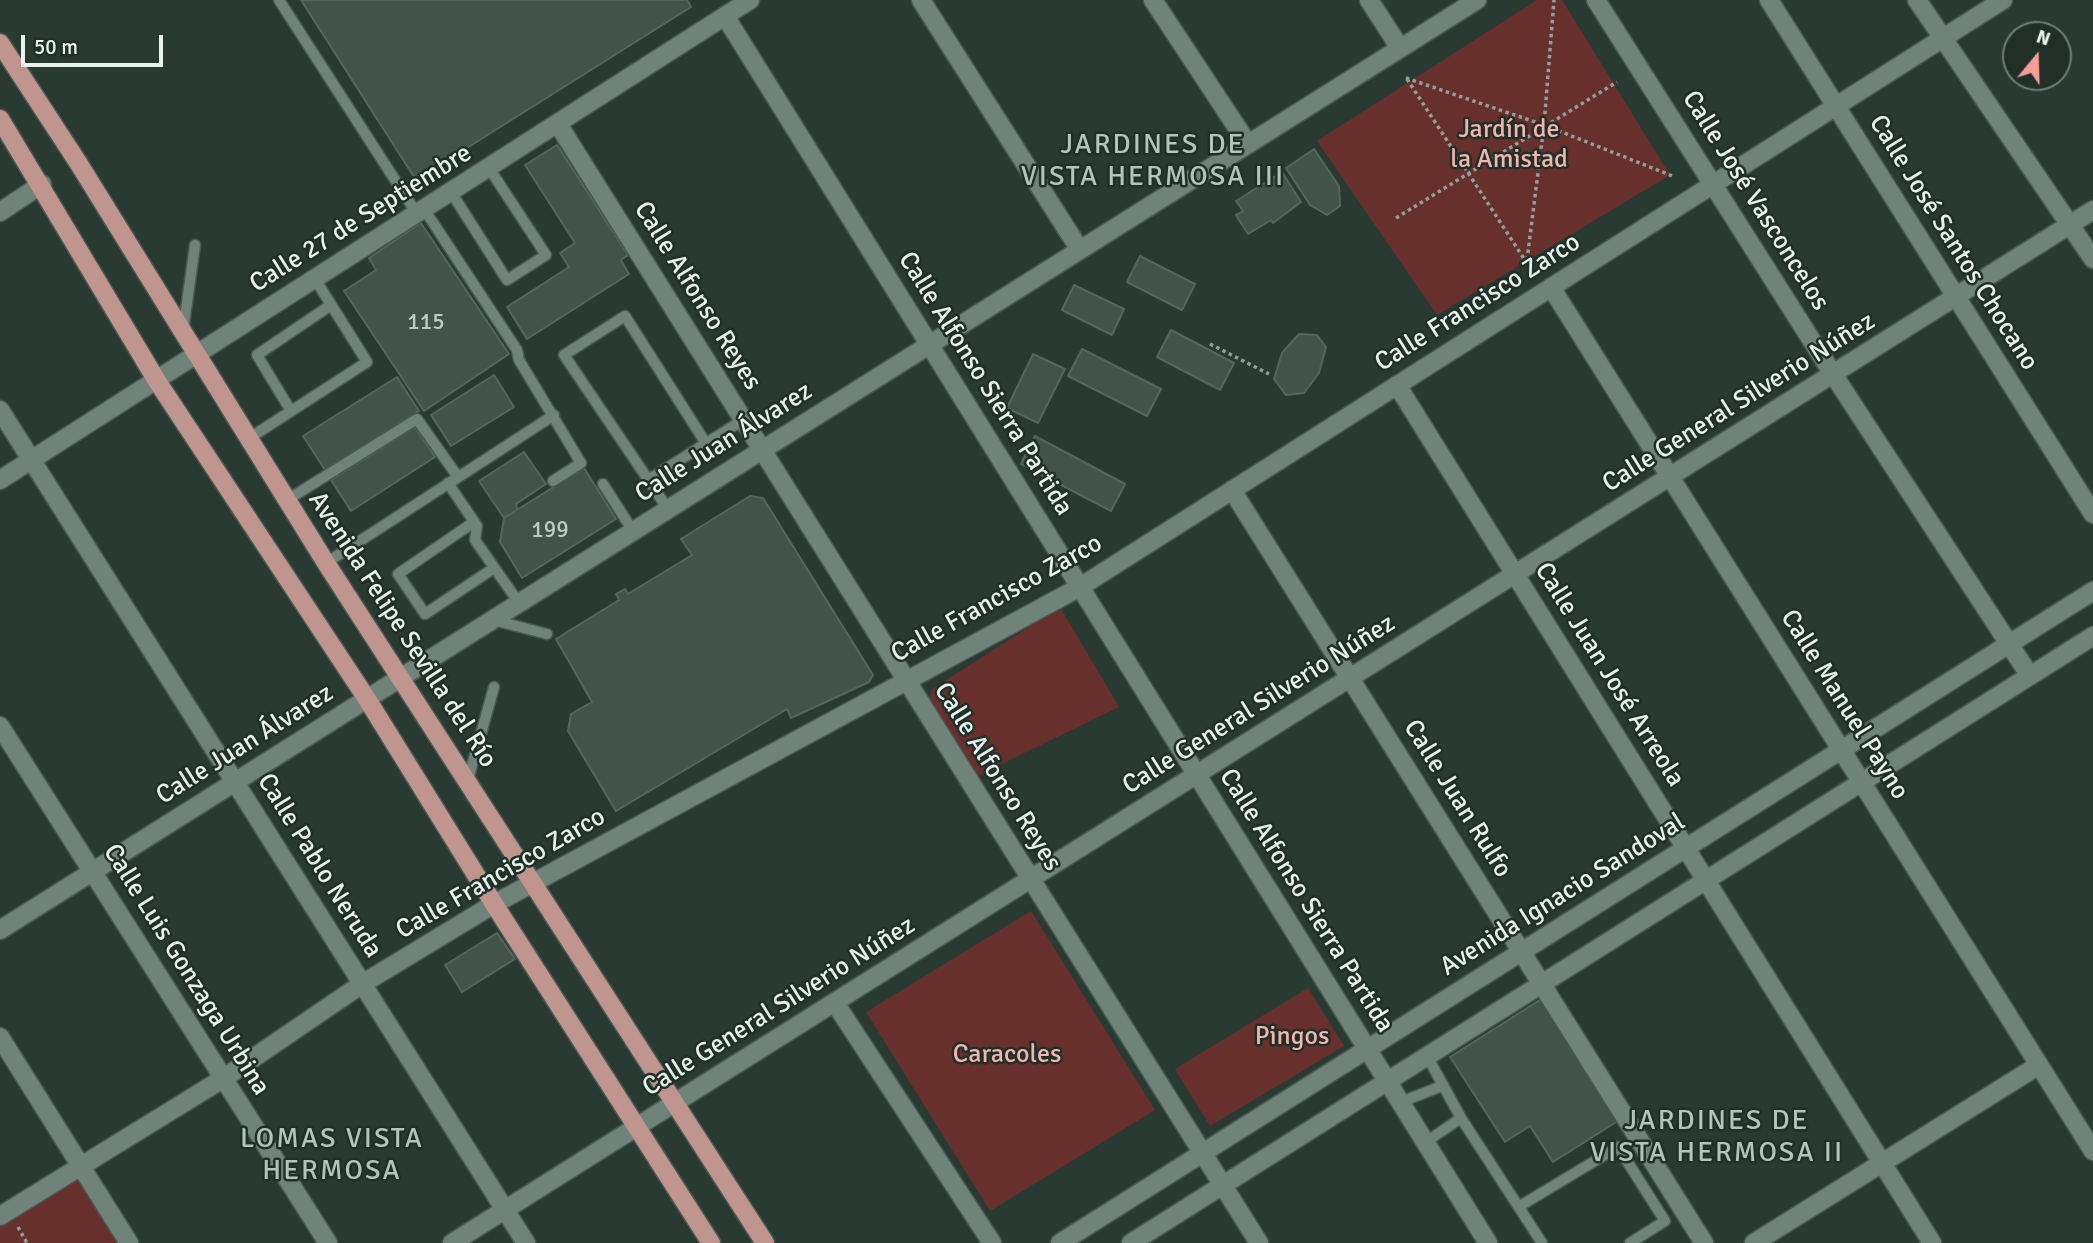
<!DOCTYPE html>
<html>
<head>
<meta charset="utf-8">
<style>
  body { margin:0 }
  #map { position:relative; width:2093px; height:1243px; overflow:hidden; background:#293a33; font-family:Signika,sans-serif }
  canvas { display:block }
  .north { position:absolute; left:2002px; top:21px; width:70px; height:70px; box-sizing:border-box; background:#203029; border:2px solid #707e78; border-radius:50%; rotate:19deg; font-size:19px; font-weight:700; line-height:28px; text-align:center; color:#e9f3ee }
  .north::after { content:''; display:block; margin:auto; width:24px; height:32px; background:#f59c94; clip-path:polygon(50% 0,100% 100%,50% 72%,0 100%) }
  .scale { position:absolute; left:21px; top:35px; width:142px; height:32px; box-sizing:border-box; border:4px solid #e9f3ee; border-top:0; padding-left:9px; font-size:21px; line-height:24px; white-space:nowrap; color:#e9f3ee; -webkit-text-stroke:5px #203029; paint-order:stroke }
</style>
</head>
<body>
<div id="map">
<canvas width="2093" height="1243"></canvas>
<div class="north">N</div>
<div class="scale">50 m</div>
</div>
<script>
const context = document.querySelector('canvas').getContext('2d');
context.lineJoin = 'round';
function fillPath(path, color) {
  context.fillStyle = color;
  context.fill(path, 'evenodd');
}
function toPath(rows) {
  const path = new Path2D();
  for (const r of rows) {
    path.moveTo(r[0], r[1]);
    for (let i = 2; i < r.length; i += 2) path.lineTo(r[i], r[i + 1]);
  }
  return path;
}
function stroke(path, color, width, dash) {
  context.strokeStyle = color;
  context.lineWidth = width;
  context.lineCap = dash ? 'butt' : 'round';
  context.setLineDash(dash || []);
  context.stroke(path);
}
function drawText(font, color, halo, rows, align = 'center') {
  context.font = font + ' Signika,sans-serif';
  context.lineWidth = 5;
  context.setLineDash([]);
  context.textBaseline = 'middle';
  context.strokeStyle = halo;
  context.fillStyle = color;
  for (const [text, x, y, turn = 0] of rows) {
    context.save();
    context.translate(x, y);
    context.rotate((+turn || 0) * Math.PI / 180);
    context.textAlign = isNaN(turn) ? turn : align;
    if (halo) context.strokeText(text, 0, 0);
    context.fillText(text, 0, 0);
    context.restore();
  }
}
const green = toPath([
  [1537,0,1562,0,1670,175,1437,315,1317,141],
  [1060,607,1119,707,975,777,929,700,932,689],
  [1031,911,1155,1110,990,1211,866,1012],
  [1308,988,1344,1046,1210,1126,1175,1069],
  [79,1177,121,1243,0,1243,0,1227]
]);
const building = toPath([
  [301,0,687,0,691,7,416,180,301,0],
  [557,145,628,255,621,260,629,274,527,339,507,307,569,267,560,253,575,243,525,165,557,145],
  [1314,149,1339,186,1340,206,1327,215,1310,205,1286,168,1314,149],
  [1282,172,1301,202,1273,223,1271,220,1248,234,1236,215,1243,211,1236,201,1282,172],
  [421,223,509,354,424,411,344,291,376,270,369,258,421,223],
  [1140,256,1195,284,1182,310,1127,282,1140,256],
  [1074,285,1124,309,1112,335,1062,310,1074,285],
  [1171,330,1234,363,1220,390,1157,357,1171,330],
  [1299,334,1317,335,1326,347,1319,373,1304,393,1286,395,1274,379,1282,353,1299,334],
  [1082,349,1161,389,1147,416,1068,376,1082,349],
  [1033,354,1065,369,1038,423,1007,408,1033,354],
  [494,375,514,407,451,446,431,415,494,375],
  [397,377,419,411,325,470,303,436,397,377],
  [415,427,435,457,351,511,331,480,415,427],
  [1035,436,1125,484,1111,511,1021,464,1035,436],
  [524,452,546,484,516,504,517,510,504,518,479,481,524,452],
  [584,468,616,519,522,578,500,542,504,518,584,468],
  [750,496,763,498,873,675,869,682,791,718,787,709,616,811,568,731,571,714,592,702,556,639,619,600,616,594,625,589,628,594,692,555,681,539,750,496],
  [497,933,515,959,462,992,445,965,497,933],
  [1543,998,1621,1119,1553,1162,1530,1126,1505,1142,1450,1057,1543,998]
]);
const path = toPath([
  [1406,78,1544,125,1675,177],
  [1407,79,1530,268],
  [1396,218,1617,82],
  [1527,260,1544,125,1554,0],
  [1210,344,1269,374],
  [18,1227,27,1243]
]);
const service = toPath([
  [279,0,417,214],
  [451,192,507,280,546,255,489,168],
  [424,209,517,350,519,360,581,463,553,481],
  [183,331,195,245],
  [291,411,257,355,331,305],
  [248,439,367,362,315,279],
  [648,480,743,420],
  [448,483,477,526,475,540,519,603],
  [603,484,633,531],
  [287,500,417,419,458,477],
  [668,509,564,355,625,316,707,445],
  [474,522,398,574,425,614,494,568],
  [326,563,554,415],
  [493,620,547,634],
  [468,780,494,687],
  [1427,1056,1461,1118,1542,1243],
  [1401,1102,1442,1086],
  [1426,1142,1461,1118],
  [1520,1206,1618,1147,1665,1221,1630,1243]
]);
const minor = toPath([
  [921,0,1080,250],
  [1153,0,1248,144],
  [1369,0,1400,48],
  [1596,0,1833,374,2030,676],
  [1769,0,2093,514],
  [1917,0,2093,259],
  [725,16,1488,1243],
  [558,124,1259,1243],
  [0,212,42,184],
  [1551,287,2093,1151],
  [1397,385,1932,1243],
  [0,410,526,1243],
  [0,480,750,0],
  [1232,490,1704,1243],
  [0,726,328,1243],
  [0,930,1477,0],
  [835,1003,992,1243],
  [0,1037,129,1243],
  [0,1216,224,1078,362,984,494,904,1080,587,2003,0],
  [452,1243,2093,210],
  [1754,1243,2039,1065]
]);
const secondary = toPath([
  [1060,1243,2093,591],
  [1131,1243,2093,636]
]);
const primary = toPath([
  [0,43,79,164,326,563,765,1243],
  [0,119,157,381,367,699,494,904,711,1243]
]);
const numberNames = [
  ["115",426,323],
  ["199",550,531]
];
const parkNames = [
  ["Jardín de",1509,130],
  ["la Amistad",1509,160],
  ["Pingos",1292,1037],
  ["Caracoles",1007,1055]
];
const streetNames = [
  ["Calle José Vasconcelos",1755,201,58],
  ["Calle 27 de Septiembre",361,219,-32],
  ["Calle José Santos Chocano",1953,243,58],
  ["Calle Alfonso Reyes",697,296,58],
  ["Calle Francisco Zarco",1478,303,-32],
  ["Calle Alfonso Sierra Partida",985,384,58],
  ["Calle General Silverio Núñez",1739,403,-32],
  ["Calle Juan Álvarez",724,443,-32],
  ["Calle Francisco Zarco",997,599,-29],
  ["Avenida Felipe Sevilla del Río",402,630,57],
  ["Calle Juan José Arreola",1609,675,58],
  ["Calle General Silverio Núñez",1259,705,-32],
  ["Calle Manuel Payno",1844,705,58],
  ["Calle Juan Álvarez",245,745,-32],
  ["Calle Alfonso Reyes",997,777,58],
  ["Calle Juan Rulfo",1457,799,58],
  ["Calle Pablo Neruda",319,866,58],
  ["Calle Francisco Zarco",501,874,-30],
  ["Avenida Ignacio Sandoval",1563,895,-32],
  ["Calle Alfonso Sierra Partida",1306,901,58],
  ["Calle Luis Gonzaga Urbina",186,970,58],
  ["Calle General Silverio Núñez",779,1007,-32]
];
const neighbourhoodNames = [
  ["JARDINES DE",1153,146],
  ["VISTA HERMOSA III",1153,178],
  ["JARDINES DE",1717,1122],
  ["VISTA HERMOSA II",1717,1154],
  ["LOMAS VISTA",332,1140],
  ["HERMOSA",332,1172]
];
fillPath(green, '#68302d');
fillPath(building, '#41534b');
stroke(building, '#54665e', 2);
stroke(service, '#495852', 13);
stroke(minor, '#495852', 21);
stroke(secondary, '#495852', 21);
stroke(primary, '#495852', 21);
stroke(path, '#929f99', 3.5, [3.5, 3.5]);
stroke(service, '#70837a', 10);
stroke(minor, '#70837a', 18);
stroke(secondary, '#70837a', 18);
stroke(primary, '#bf958d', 18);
drawText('23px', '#bfcbc5', null, numberNames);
drawText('26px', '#f4b4ad', '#203029', parkNames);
drawText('26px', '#e9f3ee', '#203029', streetNames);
context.letterSpacing = '2px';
drawText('28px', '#b1c5bc', '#203029', neighbourhoodNames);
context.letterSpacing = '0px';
</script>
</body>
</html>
